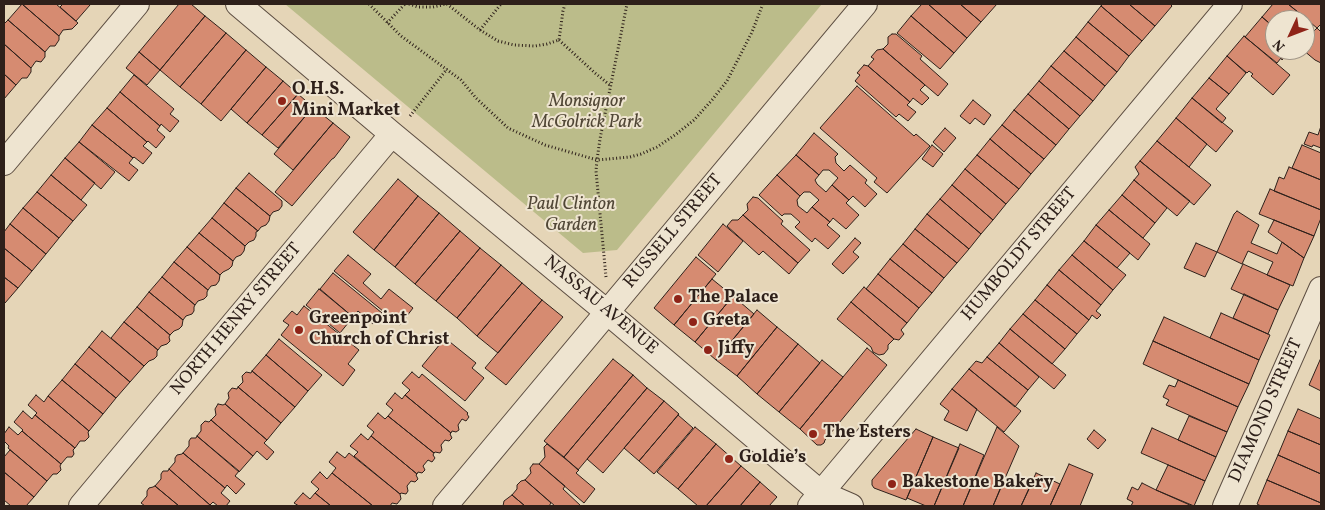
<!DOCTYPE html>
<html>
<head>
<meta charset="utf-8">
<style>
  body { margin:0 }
  #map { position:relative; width:1325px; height:510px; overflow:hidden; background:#e5d5b7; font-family:Vollkorn,serif }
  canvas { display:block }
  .frame { position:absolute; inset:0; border:5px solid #2e201a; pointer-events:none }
  .north { position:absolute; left:1265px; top:10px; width:50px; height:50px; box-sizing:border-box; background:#eee4d0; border:1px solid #a19687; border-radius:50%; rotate:227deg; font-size:14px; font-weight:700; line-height:20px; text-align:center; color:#2e201a }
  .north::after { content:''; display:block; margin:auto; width:18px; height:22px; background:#8f2418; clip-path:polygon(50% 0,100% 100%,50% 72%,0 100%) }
</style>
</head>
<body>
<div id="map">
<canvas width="1325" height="510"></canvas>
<div class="frame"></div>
<div class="north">N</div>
</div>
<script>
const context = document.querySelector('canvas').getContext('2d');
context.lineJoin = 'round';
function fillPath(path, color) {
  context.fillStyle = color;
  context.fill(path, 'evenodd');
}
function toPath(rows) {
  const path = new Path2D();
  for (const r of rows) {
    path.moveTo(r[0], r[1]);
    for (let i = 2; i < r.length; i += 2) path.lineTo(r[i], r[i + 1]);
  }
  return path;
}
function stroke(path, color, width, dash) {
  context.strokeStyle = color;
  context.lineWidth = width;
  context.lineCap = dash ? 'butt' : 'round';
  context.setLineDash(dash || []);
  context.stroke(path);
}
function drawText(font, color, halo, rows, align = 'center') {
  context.font = font + ' Vollkorn,serif';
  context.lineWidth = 4;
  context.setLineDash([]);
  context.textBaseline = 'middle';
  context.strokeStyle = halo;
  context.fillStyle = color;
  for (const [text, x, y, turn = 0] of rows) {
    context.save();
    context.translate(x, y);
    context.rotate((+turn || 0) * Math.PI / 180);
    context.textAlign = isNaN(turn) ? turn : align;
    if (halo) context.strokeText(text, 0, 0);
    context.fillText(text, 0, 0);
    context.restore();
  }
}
const green = toPath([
  [285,4,822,4,617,250,583,253]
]);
const building = toPath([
  [22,4,56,4,78,23,72,29,63,30,59,36,22,4],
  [22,4,59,36,59,40,55,46,50,46,45,52,8,20,22,4],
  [63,4,88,4,90,5,76,21,60,7,63,4],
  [179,4,191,4,205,16,160,70,139,52,179,4],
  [922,4,928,4,967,38,954,53,911,16,922,4],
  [928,4,960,4,981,22,967,38,928,4],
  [960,4,997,4,981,22,960,4],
  [1103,4,1129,4,1155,26,1142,41,1101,6,1103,4],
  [1131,4,1170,4,1172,6,1155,26,1130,5,1131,4],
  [1273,4,1288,4,1303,16,1299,20,1275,20,1275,28,1262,17,1273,4],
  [1288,4,1321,4,1321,27,1320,25,1317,28,1288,4],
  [1101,6,1142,41,1129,56,1088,22,1101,6],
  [205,16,226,33,180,87,160,70,205,16],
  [911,16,954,53,940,69,897,33,911,16],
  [1262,17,1275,28,1275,50,1290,50,1282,60,1281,58,1277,63,1245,37,1262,17],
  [8,20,45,52,45,57,41,62,36,61,31,68,4,44,4,24,8,20],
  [1088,22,1129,56,1117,72,1076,37,1088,22],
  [1310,28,1314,31,1317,28,1321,32,1321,63,1315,60,1303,50,1305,50,1305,29,1307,31,1310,28],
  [226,33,246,50,201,104,180,87,226,33],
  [892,34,896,34,922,56,920,59,948,84,938,96,883,49,888,44,888,37,892,34],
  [1244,36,1290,75,1273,95,1251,76,1253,74,1249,71,1247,73,1227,56,1244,36],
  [1076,37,1117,72,1105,86,1064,51,1076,37],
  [4,44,31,68,31,72,27,78,22,78,16,85,4,74,4,44],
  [883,49,925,85,920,90,929,98,922,105,913,98,910,102,868,66,874,59,871,57,877,50,883,49],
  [246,50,266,67,221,121,201,104,246,50],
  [1064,51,1105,86,1093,101,1051,66,1064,51],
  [139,52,160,70,147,85,126,68,139,52],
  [1227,56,1246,73,1229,94,1209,78,1227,56],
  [864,65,868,66,910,102,907,105,916,112,908,121,899,114,896,117,855,81,860,75,857,73,864,65],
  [1051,66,1093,101,1080,116,1039,81,1051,66],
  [266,67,283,81,247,123,231,109,266,67],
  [4,74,16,85,4,99,4,74],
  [134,75,174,109,170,114,179,121,170,132,161,124,160,126,120,92,134,75],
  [1209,78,1229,94,1216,109,1226,118,1222,123,1192,98,1209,78],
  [283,81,298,94,262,135,247,123,283,81],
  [1039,81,1080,116,1069,129,1028,94,1039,81],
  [857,86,914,136,916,134,930,146,887,193,874,182,877,178,820,128,857,86],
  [120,92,160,126,157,130,165,137,156,148,148,141,147,142,107,108,120,92],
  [298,94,313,107,278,148,262,135,298,94],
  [1028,94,1069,129,1056,145,1014,110,1028,94],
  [1192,98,1233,131,1216,152,1176,118,1192,98],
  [973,100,991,115,984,125,975,118,970,124,960,116,973,100],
  [313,107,333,123,293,170,274,154,313,107],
  [107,108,147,142,143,146,152,153,143,164,134,157,133,158,92,125,107,108],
  [1014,110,1056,145,1044,159,1002,125,1014,110],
  [1176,118,1207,144,1189,167,1157,141,1176,118],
  [333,123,350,137,334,158,332,159,292,206,275,192,333,123],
  [92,125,133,158,129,163,138,170,129,181,79,142,92,125],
  [1002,125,1044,159,1031,174,990,139,1002,125],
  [1321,126,1321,148,1313,145,1312,147,1304,144,1309,132,1318,135,1321,126],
  [945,128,956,138,944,152,933,142,945,128],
  [814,133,838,154,835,157,836,163,844,171,850,165,867,180,865,183,877,194,865,207,853,196,849,200,832,185,838,178,829,170,823,170,819,175,796,155,814,133],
  [990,139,1031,174,1019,189,977,155,990,139],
  [1157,141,1211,185,1194,205,1140,161,1157,141],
  [79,142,115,172,101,189,65,158,79,142],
  [932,145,943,154,933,167,922,159,932,145],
  [1302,145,1321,153,1321,180,1292,168,1302,145],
  [796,155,819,175,815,180,817,184,826,192,832,185,849,200,846,203,859,215,846,229,833,218,830,222,812,207,819,200,810,192,804,192,800,196,777,175,796,155],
  [977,155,1019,189,1006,204,965,169,977,155],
  [65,158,95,183,81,200,51,175,65,158],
  [1140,161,1190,201,1177,216,1134,180,1139,174,1135,167,1140,161],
  [1289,167,1321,180,1321,210,1274,191,1279,177,1284,179,1289,167],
  [965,169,1006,204,993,220,952,185,965,169],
  [249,173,282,201,282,206,279,210,273,212,270,216,236,188,249,173],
  [51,175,87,205,73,221,37,192,51,175],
  [777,175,800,196,797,200,798,206,807,213,812,207,830,222,827,225,840,236,828,249,815,238,812,242,795,227,800,222,791,214,784,214,782,216,759,195,777,175],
  [398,179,418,196,374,250,353,232,398,179],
  [1134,180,1167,208,1155,223,1122,195,1134,180],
  [952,185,993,220,981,234,940,199,952,185],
  [236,188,270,216,269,221,266,225,261,227,258,231,224,203,236,188],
  [1270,189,1321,210,1321,218,1314,236,1259,214,1270,189],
  [37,192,73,221,59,238,23,208,37,192],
  [1122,195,1155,223,1143,238,1109,210,1122,195],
  [418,196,439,213,395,267,374,250,418,196],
  [753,197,758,198,783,221,781,224,810,250,798,263,743,215,748,210,747,204,753,197],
  [940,199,981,234,969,249,927,214,940,199],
  [224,203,258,231,256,232,256,236,254,240,249,242,245,246,212,218,224,203],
  [23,208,59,238,46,254,10,224,23,208],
  [1109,210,1150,244,1138,260,1096,225,1109,210],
  [1237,211,1259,225,1251,243,1277,254,1282,242,1304,258,1293,286,1267,275,1273,262,1248,251,1242,264,1217,252,1234,214,1237,211],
  [439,213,460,231,415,284,395,267,439,213],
  [927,214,969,249,957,263,915,229,927,214],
  [743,215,798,263,789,274,763,251,759,255,727,226,732,220,738,220,743,215],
  [212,218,245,246,244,251,241,255,236,257,233,261,199,233,212,218],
  [1274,220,1314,236,1304,258,1268,232,1274,220],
  [10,224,46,254,32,271,4,248,4,232,10,224],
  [723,224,743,241,718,272,698,255,723,224],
  [1096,225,1130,253,1117,268,1084,241,1096,225],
  [915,229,957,263,944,278,903,244,915,229],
  [460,231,480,248,436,301,415,284,460,231],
  [199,233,233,261,232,266,229,269,223,272,220,275,187,247,199,233],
  [855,238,861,243,853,252,859,257,843,274,832,264,855,238],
  [1084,241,1126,275,1113,290,1072,255,1084,241],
  [1196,243,1217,252,1205,277,1184,268,1196,243],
  [903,244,944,278,932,293,890,259,903,244],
  [187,247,220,275,219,281,216,285,211,286,208,290,174,262,187,247],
  [4,248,32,271,18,288,4,277,4,248],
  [480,248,501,265,457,318,436,301,480,248],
  [348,255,371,274,363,283,381,299,389,289,413,308,400,325,334,271,348,255],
  [1072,255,1113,290,1101,305,1059,270,1072,255],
  [696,257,716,274,674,325,654,308,696,257],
  [890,259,932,293,919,308,878,274,890,259],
  [174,262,208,290,207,292,207,296,204,299,198,301,195,305,162,277,174,262],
  [1243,264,1290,285,1278,310,1231,289,1243,264],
  [501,265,522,283,477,336,457,318,501,265],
  [1059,270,1101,305,1096,311,1101,315,1097,319,1092,315,1089,320,1047,285,1059,270],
  [333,273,382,313,373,324,358,311,353,317,320,289,333,273],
  [878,274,919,308,907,323,866,289,878,274],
  [4,277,18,288,5,303,4,302,4,277],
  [162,277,195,305,194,307,194,311,192,314,186,316,183,320,149,292,162,277],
  [712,279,733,296,695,342,674,325,712,279],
  [522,283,542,300,498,353,477,336,522,283],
  [1047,285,1089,320,1077,334,1035,300,1047,285],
  [864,287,907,323,901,330,904,334,899,340,894,339,851,302,864,287],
  [319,289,353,317,340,333,306,305,319,289],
  [149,292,183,320,182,326,179,329,174,331,170,335,137,307,149,292],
  [1244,294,1278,310,1268,334,1233,318,1244,294],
  [733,296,754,314,716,360,695,342,733,296],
  [542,300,563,317,506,385,485,368,542,300],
  [1035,300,1077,334,1065,349,1023,314,1035,300],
  [851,302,894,339,888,345,888,349,884,354,879,355,873,352,871,347,837,319,851,302],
  [304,306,359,350,348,364,355,370,343,386,281,335,289,325,283,321,292,311,297,315,304,306],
  [137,307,170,335,169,337,170,341,167,344,161,346,158,350,124,322,137,307],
  [757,310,777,327,737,376,716,360,757,310],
  [1221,313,1270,335,1259,360,1210,338,1221,313],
  [1023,314,1065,349,1052,364,1010,329,1023,314],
  [1164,317,1259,360,1249,384,1153,341,1164,317],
  [124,322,158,350,157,351,157,356,154,359,149,361,144,366,111,338,124,322],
  [777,327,798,344,757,394,737,376,777,327],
  [1010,329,1066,375,1054,389,999,343,1010,329],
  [102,331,144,366,130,382,89,347,102,331],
  [445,338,476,363,472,368,484,378,465,401,422,366,445,338],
  [279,339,322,375,308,391,266,355,279,339],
  [1153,341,1249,384,1238,407,1143,364,1153,341],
  [999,343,1039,377,1028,390,987,357,999,343],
  [798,344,820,363,779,412,757,394,798,344],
  [89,347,130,382,116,398,75,364,89,347],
  [867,348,887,365,825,440,824,443,821,445,817,445,800,429,867,348],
  [266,355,308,391,295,407,252,371,266,355],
  [987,357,1028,390,1015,407,969,369,976,361,982,363,987,357],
  [613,359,633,375,564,457,544,441,613,359],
  [822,360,843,377,800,429,779,412,822,360],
  [1320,360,1321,360,1321,391,1309,385,1320,360],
  [75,364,116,398,103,414,62,380,75,364],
  [969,369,1021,411,1004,432,952,389,969,369],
  [252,371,295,407,281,423,238,387,243,382,242,376,246,372,251,373,252,371],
  [412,372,419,378,422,374,468,413,467,414,469,417,466,421,462,419,458,425,459,430,456,432,452,431,451,433,405,395,410,390,402,383,412,372],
  [633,375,647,388,578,470,564,457,633,375],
  [62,380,103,414,89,431,48,396,62,380],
  [1178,380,1238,407,1227,432,1166,405,1169,400,1163,397,1169,385,1175,387,1178,380],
  [238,387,281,423,267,440,225,404,229,398,228,393,232,388,237,389,238,387],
  [647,388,664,401,603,473,587,459,647,388],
  [952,389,977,409,967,431,944,420,949,411,940,404,952,389],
  [395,393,402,399,405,395,451,433,450,434,452,438,449,441,445,440,441,445,442,450,440,453,435,452,434,453,388,416,393,410,386,404,395,393],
  [36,395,44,402,48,396,89,431,88,432,89,437,85,441,80,441,75,448,35,415,37,413,28,405,36,395],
  [664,401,679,414,639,461,624,448,664,401],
  [218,404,223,405,225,404,267,440,264,443,274,452,267,460,257,451,253,456,211,420,216,415,215,409,218,404],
  [1298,409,1321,419,1321,445,1288,431,1298,409],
  [23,411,32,419,35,415,75,448,73,450,74,454,72,457,67,457,61,464,22,431,23,430,14,422,23,411],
  [378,413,385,419,388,416,434,453,433,455,435,458,432,462,428,460,423,466,425,470,422,473,418,472,417,474,371,436,374,432,367,426,378,413],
  [678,415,693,428,654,474,639,461,678,415],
  [1189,416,1227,432,1216,457,1178,440,1189,416],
  [211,420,253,456,239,472,197,436,201,431,201,425,205,421,209,422,211,420],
  [9,427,18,435,22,431,61,464,60,466,61,470,57,474,53,474,47,481,8,448,9,446,4,441,4,434,9,427],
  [695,427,716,444,678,489,657,472,695,427],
  [997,427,1019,446,993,506,963,506,997,427],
  [1152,428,1216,457,1205,481,1141,453,1152,428],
  [916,429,933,437,906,500,874,488,872,485,872,480,916,429],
  [1094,430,1106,440,1098,449,1087,439,1094,430],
  [1288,431,1321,445,1321,474,1278,455,1288,431],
  [361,434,368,440,371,436,417,474,416,475,418,479,415,482,411,481,407,486,408,491,406,494,401,493,400,494,354,456,358,452,350,446,361,434],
  [197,436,239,471,235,476,245,484,236,494,227,485,225,488,183,453,189,446,189,441,191,438,196,438,197,436],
  [933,437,959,448,934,506,926,506,907,498,933,437],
  [547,444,579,470,576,473,595,489,584,503,539,464,545,457,544,447,547,444],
  [716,444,741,466,706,506,698,506,678,489,716,444],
  [960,444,984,455,963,506,934,506,960,444],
  [10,450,47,481,34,497,4,472,4,457,10,450],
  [337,452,345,458,349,453,400,494,401,499,397,504,392,503,390,506,373,506,332,473,336,468,329,462,337,452],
  [183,453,225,488,221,493,230,501,226,506,218,506,213,502,210,505,169,469,175,462,175,458,177,455,182,454,183,453],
  [1278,455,1321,474,1321,503,1267,480,1278,455],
  [533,464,539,464,565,486,563,489,581,506,555,506,525,480,531,473,530,468,533,464],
  [1069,464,1093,474,1080,506,1050,506,1069,464],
  [1168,465,1205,481,1194,506,1156,490,1168,465],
  [741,466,760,482,740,506,706,506,741,466],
  [169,469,210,505,209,506,179,506,155,486,161,479,161,474,163,471,168,471,169,469],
  [4,472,34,497,26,506,11,506,4,500,4,472],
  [320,472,327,479,332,473,373,506,331,506,315,493,319,489,311,482,320,472],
  [1036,473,1060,484,1050,506,1021,506,1036,473],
  [1005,477,1030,487,1021,506,993,506,1005,477],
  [525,480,551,503,549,506,525,506,512,495,517,489,517,485,521,481,525,480],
  [1267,480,1321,503,1321,506,1261,506,1257,504,1267,480],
  [760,482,777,497,769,506,740,506,760,482],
  [1142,483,1156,490,1192,506,1131,506,1133,502,1127,499,1132,487,1138,490,1142,483],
  [155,486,179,506,145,506,141,503,147,496,147,491,149,488,153,487,155,486],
  [303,493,310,499,315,493,331,506,299,506,294,503,303,493],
  [512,495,525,506,503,506,504,501,512,495]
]);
const path = toPath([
  [369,4,401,36,461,80,476,98,508,128,545,145,597,160,630,157,641,154,657,147,675,135,694,120,712,100,727,81,752,32,763,4],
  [409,4,418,7,433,7,446,4],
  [447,4,480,30,498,41,514,45,535,46,547,44,559,40,563,11,565,4],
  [387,23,405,4],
  [480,30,501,4],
  [559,40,595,73,611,86],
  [410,116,447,69],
  [606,277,596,171,597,160,600,139,627,4]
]);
const minor = toPath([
  [238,4,392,134,607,312,821,493,851,506],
  [4,163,137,4],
  [81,506,392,134],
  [445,506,865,4],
  [810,506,1230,4],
  [1225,506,1321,289]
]);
const markers = [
  [282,101,5,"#8f2418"],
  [678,299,5,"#8f2418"],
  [693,322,5,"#8f2418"],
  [299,330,5,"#8f2418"],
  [708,350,5,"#8f2418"],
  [813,434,5,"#8f2418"],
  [729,459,5,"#8f2418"],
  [892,484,5,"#8f2418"]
];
const poiNames = [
  ["O.H.S.",292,91],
  ["Mini Market",292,112],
  ["The Palace",688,299],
  ["Greenpoint",309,320],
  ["Church of Christ",309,341],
  ["Greta",703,322],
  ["Jiffy",718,350],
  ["The Esters",823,434],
  ["Goldie’s",739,459],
  ["Bakestone Bakery",902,484]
];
const parkNames = [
  ["Monsignor",587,103],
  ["McGolrick Park",587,124],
  ["Paul Clinton",571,206],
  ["Garden",571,227]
];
const streetNames = [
  ["RUSSELL STREET",674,232,-50],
  ["HUMBOLDT STREET",1020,255,-50],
  ["NASSAU AVENUE",600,306,40],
  ["NORTH HENRY STREET",237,320,-50],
  ["DIAMOND STREET",1267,411,-66]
];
fillPath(green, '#bbbc8a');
fillPath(building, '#d68b71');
stroke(building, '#2e201a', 1);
stroke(minor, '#5c4d41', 26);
stroke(path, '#2e201a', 3, [1, 2.5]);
stroke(minor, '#eee4d0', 24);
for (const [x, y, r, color] of markers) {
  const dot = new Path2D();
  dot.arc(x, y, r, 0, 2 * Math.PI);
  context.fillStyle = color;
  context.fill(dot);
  stroke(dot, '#eee4d0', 2);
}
drawText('bold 18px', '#2e201a', '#eee4d0', poiNames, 'left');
drawText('italic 18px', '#514736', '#eee4d0', parkNames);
drawText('18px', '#2e201a', '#eee4d0', streetNames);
</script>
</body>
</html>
